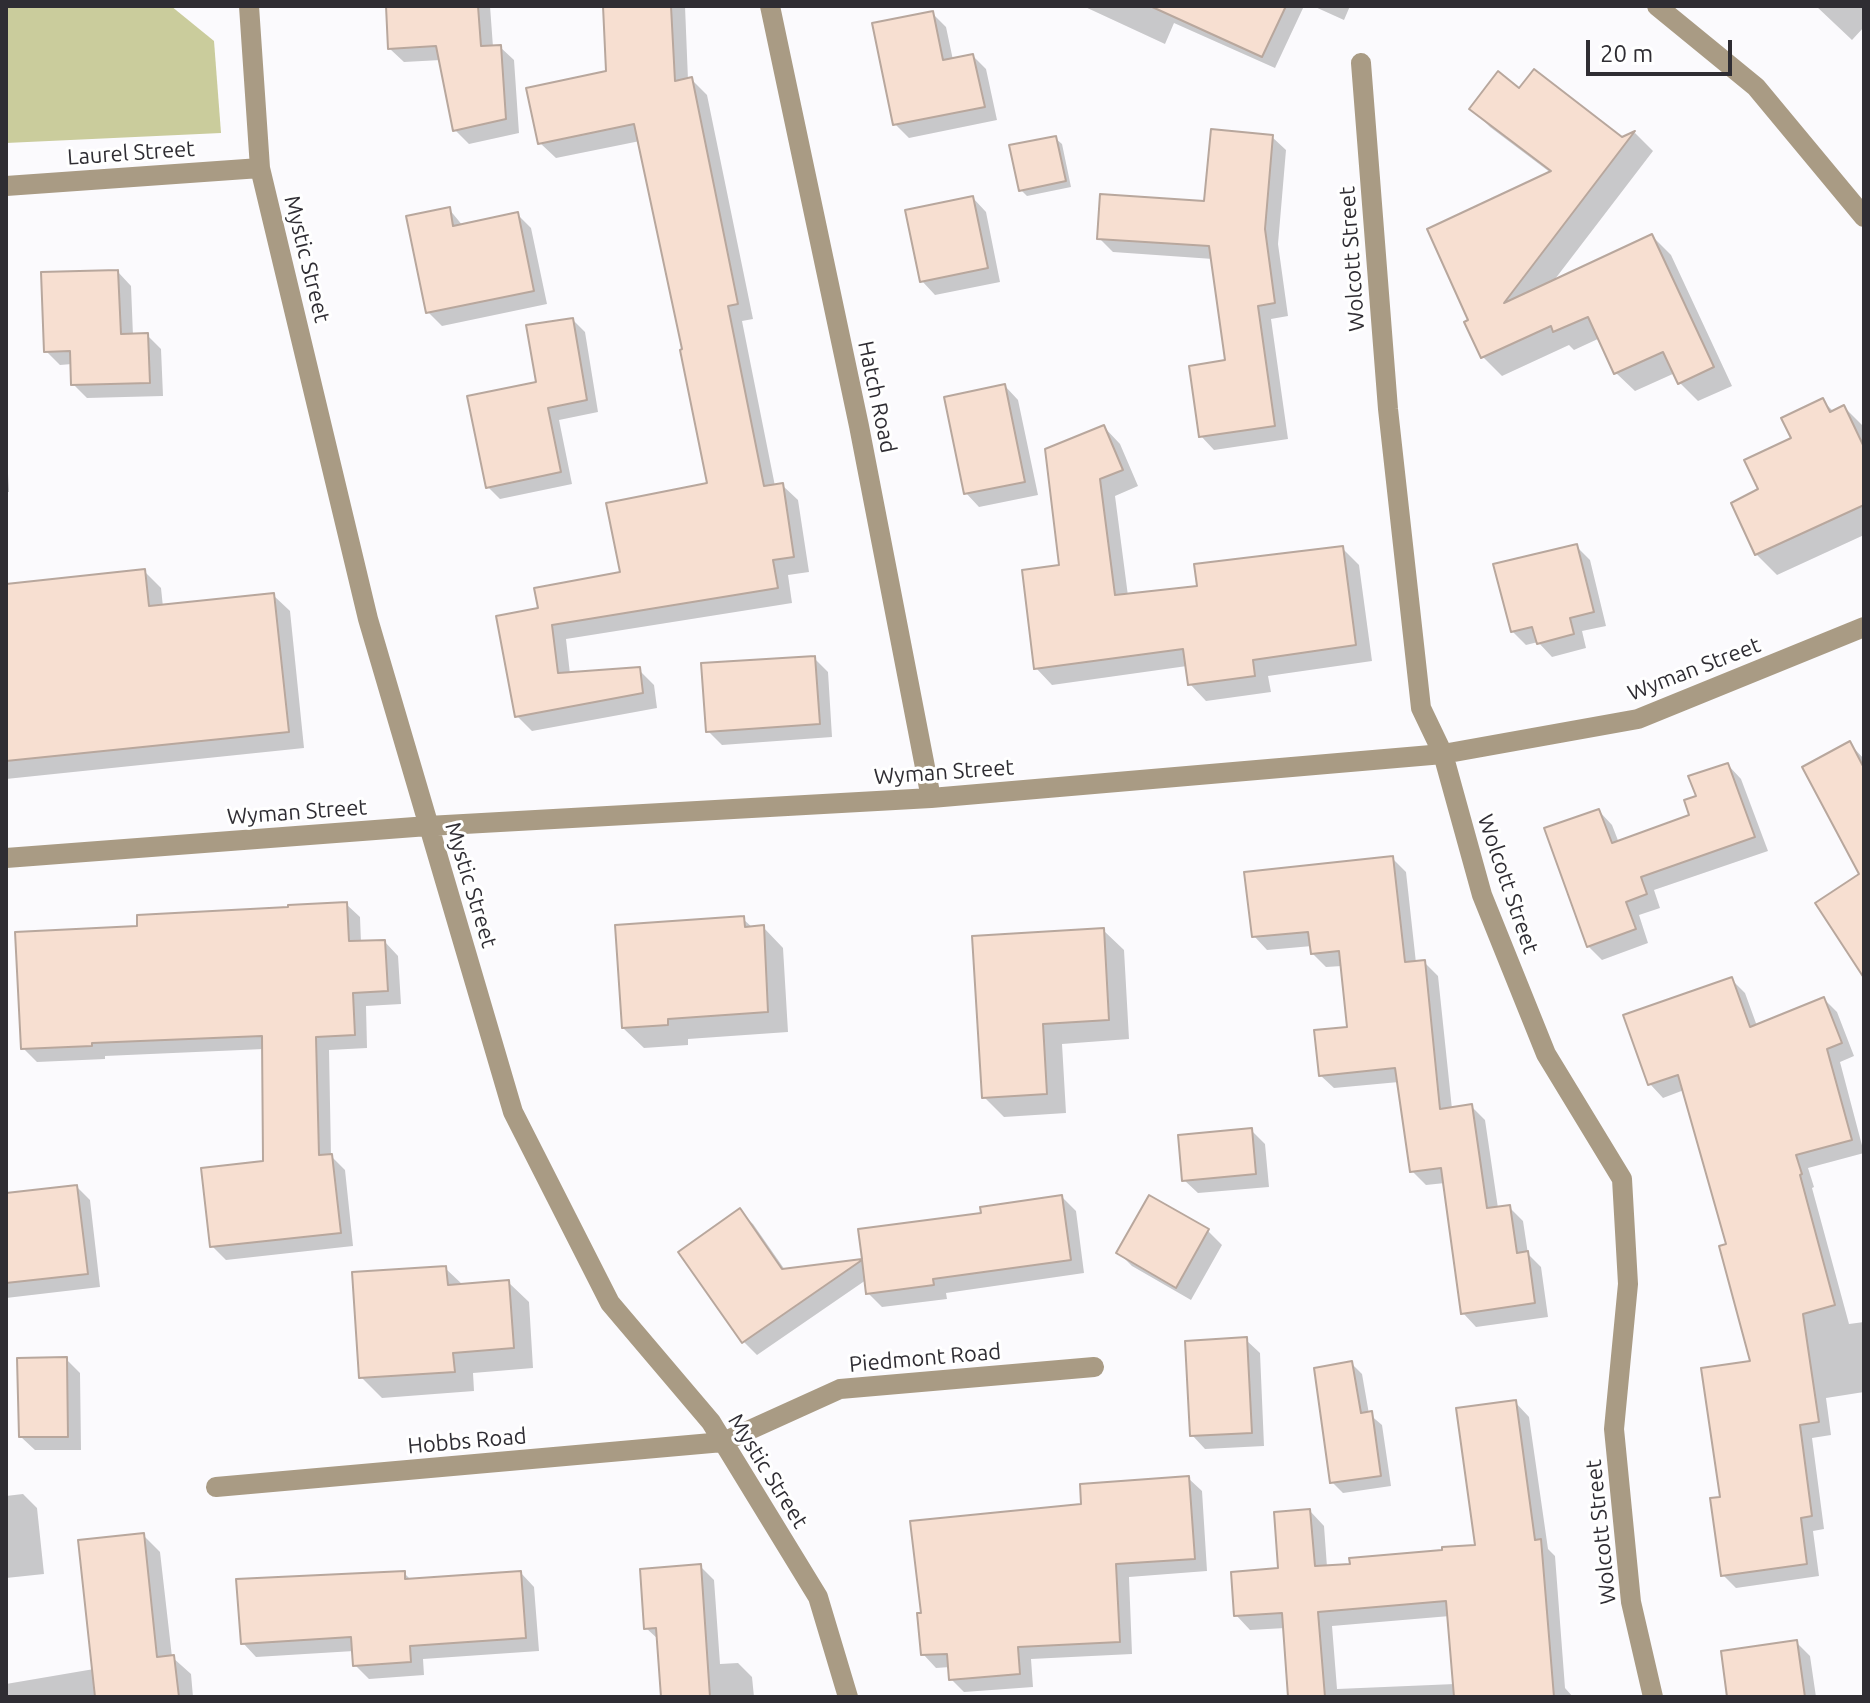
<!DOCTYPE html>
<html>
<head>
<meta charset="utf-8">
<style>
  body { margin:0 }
  #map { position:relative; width:1870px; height:1703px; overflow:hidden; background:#fbfafd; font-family:Ubuntu,sans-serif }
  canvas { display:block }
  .frame { position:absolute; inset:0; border:8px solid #2f2d33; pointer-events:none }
  .scale { position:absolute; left:1586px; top:40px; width:146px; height:36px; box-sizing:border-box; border:4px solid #2f2d33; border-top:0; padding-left:10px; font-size:24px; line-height:28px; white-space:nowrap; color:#2f2d33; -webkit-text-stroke:6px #fff; paint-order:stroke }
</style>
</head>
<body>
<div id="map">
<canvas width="1870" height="1703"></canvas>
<div class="frame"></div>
<div class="scale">20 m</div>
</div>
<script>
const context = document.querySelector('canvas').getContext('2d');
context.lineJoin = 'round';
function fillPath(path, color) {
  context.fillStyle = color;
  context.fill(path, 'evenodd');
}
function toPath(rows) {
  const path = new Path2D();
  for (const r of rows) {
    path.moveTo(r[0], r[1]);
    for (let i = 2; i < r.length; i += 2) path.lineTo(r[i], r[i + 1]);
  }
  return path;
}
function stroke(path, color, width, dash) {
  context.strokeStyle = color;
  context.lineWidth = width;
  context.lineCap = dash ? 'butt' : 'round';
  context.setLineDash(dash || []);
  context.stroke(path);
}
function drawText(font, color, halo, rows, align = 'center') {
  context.font = font + ' Ubuntu,sans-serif';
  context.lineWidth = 6;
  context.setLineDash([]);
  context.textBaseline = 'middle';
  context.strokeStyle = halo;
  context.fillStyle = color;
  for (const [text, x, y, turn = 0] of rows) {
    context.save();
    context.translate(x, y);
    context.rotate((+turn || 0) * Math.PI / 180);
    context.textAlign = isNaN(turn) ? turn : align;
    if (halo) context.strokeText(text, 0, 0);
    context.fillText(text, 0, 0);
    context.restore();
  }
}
const green = toPath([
  [6,6,171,6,214,41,221,133,6,143]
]);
const shadow = toPath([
  [388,6,490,6,493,47,500,47,514,60,519,133,469,144,455,130,441,60,404,62,390,49],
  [605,6,685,6,688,80,691,79,707,95,753,319,742,321,775,486,782,485,798,500,809,572,788,575,792,603,566,639,570,674,639,670,654,685,657,708,532,731,517,716,540,610,622,573,710,485,684,351,640,141,556,158,540,143,608,73],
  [1083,6,1304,6,1275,68,1174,23,1165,44],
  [1313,6,1350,6,1344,20],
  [1816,6,1864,6,1864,27,1852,40],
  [932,13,946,27,953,60,973,56,986,69,997,120,909,138,895,124],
  [1519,90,1622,140,1635,133,1653,151,1552,283,1652,236,1671,255,1732,386,1698,401,1679,382,1675,373,1635,391,1616,373,1600,338,1574,350,1569,345,1502,376,1483,357,1467,323,1551,173,1490,127,1472,109],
  [1272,137,1286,150,1278,244,1288,316,1271,319,1288,439,1214,450,1201,436,1227,362,1213,259,1113,252,1099,238,1206,203],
  [1055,138,1062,144,1071,187,1027,196,1021,190],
  [973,198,986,212,1000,282,935,295,922,281],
  [449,209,463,226,517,214,531,228,547,304,442,326,428,312],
  [118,272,131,286,133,336,147,335,161,349,163,396,87,398,73,384,72,364,60,365,46,351],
  [573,320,585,332,598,412,559,420,572,484,500,499,488,487,538,383],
  [1005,386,1018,400,1038,495,979,507,966,493],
  [1823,401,1834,412,1844,407,1864,427,1864,535,1777,575,1756,554,1794,439],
  [1104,427,1120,444,1138,486,1115,496,1128,596,1199,588,1342,548,1359,565,1372,661,1268,676,1271,692,1206,701,1190,684,1187,666,1052,685,1036,668,1061,567],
  [6,437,9,492,6,492],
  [1576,546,1590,560,1606,626,1582,631,1586,648,1552,657,1538,642,1526,645,1512,631],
  [144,571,161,588,163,607,273,595,290,611,304,748,6,779,6,699],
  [814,658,828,672,832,737,722,745,708,731],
  [1850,744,1864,759,1864,962,1862,875],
  [1728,765,1741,779,1768,851,1654,890,1660,908,1639,915,1648,943,1602,960,1588,946,1599,811,1612,825,1619,843,1692,816,1698,797],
  [1392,858,1406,872,1416,963,1424,962,1438,976,1452,1109,1471,1106,1485,1120,1498,1208,1509,1207,1523,1221,1528,1254,1541,1267,1548,1317,1476,1327,1463,1313,1445,1183,1426,1185,1412,1171,1399,1082,1334,1088,1320,1075,1349,1029,1342,966,1326,967,1313,954,1312,946,1267,950,1254,936],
  [346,904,360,917,361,943,385,942,398,956,401,1004,366,1006,367,1048,329,1050,331,1156,345,1170,353,1246,226,1260,212,1246,265,1163,264,1049,105,1056,105,1059,37,1062,23,1048,139,928],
  [743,919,753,928,763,927,783,948,788,1032,688,1039,688,1045,644,1048,623,1028],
  [1103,930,1124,950,1129,1039,1062,1044,1066,1113,1004,1117,984,1097],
  [1732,980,1745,993,1757,1026,1824,999,1837,1012,1854,1056,1840,1062,1864,1153,1808,1168,1814,1187,1812,1188,1849,1324,1864,1322,1864,1392,1826,1398,1831,1435,1812,1438,1824,1529,1813,1531,1819,1576,1736,1588,1723,1575,1722,1499,1753,1363,1729,1246,1684,1090,1663,1098,1650,1084],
  [1252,1131,1265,1144,1269,1187,1198,1193,1184,1180],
  [77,1187,90,1200,100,1287,6,1298,6,1195],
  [1062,1197,1076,1211,1084,1273,946,1293,947,1299,882,1307,868,1293,866,1280,757,1355,744,1342,739,1211,753,1224,785,1270,864,1260,983,1215],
  [1150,1198,1208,1231,1222,1245,1191,1300,1132,1266,1119,1253],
  [445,1268,463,1285,508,1282,529,1302,533,1368,473,1373,474,1391,382,1398,361,1377],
  [1246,1340,1260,1353,1264,1446,1205,1449,1192,1435],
  [66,1359,80,1373,81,1450,35,1450,21,1437],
  [1351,1363,1362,1374,1369,1414,1382,1425,1391,1486,1343,1493,1332,1482],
  [1515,1402,1529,1417,1548,1549,1555,1556,1565,1688,1573,1697,1290,1697,1285,1628,1250,1630,1236,1615,1280,1570,1310,1511,1324,1526,1327,1567,1352,1565,1477,1546],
  [1450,1616,1455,1684,1337,1689,1332,1626],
  [1188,1478,1202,1491,1207,1571,1129,1577,1132,1654,1031,1659,1033,1687,964,1692,951,1679,950,1667,936,1668,923,1654,1084,1505],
  [23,1494,37,1508,44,1574,6,1578,6,1496],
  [143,1535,160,1552,172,1657,191,1674,193,1697,6,1697,6,1684,94,1669],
  [700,1566,714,1580,720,1664,738,1663,752,1677,754,1697,663,1697,659,1640,646,1628],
  [404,1573,412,1581,521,1573,534,1587,539,1651,423,1659,424,1675,369,1679,355,1665,354,1651,256,1657,243,1643],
  [1796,1642,1810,1656,1816,1697,1729,1697]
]);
const building = toPath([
  [386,6,478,6,481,46,501,45,506,119,453,131,436,46,388,49,386,6],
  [603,6,671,6,675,81,692,77,738,304,728,306,764,486,783,483,794,557,773,560,778,588,552,625,558,673,640,667,643,693,515,717,496,616,538,608,534,588,620,572,606,503,707,483,680,350,682,349,634,124,538,144,526,88,606,71,603,6],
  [1150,6,1286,6,1262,57,1150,6],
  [933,11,943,60,973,54,985,107,893,125,872,23,933,11],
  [1534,69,1622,137,1635,131,1504,303,1652,234,1714,367,1678,384,1663,352,1614,374,1588,317,1553,332,1551,326,1481,358,1464,322,1468,320,1427,229,1551,171,1469,109,1498,71,1519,88,1534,69],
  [1211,129,1273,135,1265,229,1275,303,1258,306,1275,426,1199,437,1189,366,1225,360,1209,246,1097,239,1100,194,1204,201,1211,129],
  [1056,136,1066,181,1019,191,1009,145,1056,136],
  [973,196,988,268,920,282,905,210,973,196],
  [450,207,453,226,518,212,534,291,426,313,406,216,450,207],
  [118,270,121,334,148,333,150,383,71,385,70,351,44,352,41,272,118,270],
  [573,318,587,400,548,408,561,472,486,488,467,396,536,382,526,325,573,318],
  [1005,384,1025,482,964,494,944,397,1005,384],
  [1823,398,1830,412,1844,405,1864,447,1864,505,1755,555,1731,503,1758,489,1744,460,1791,438,1781,418,1823,398],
  [1104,425,1123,470,1100,479,1115,595,1197,586,1194,564,1343,546,1356,645,1253,660,1255,676,1188,685,1183,649,1034,669,1022,570,1059,565,1045,449,1104,425],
  [1577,544,1594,612,1570,618,1574,634,1537,644,1532,627,1511,632,1493,564,1577,544],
  [145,569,149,606,274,593,289,732,6,761,6,584,145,569],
  [815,656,820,724,706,732,701,663,815,656],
  [1850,741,1864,768,1864,978,1815,903,1859,874,1802,767,1850,741],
  [1728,763,1755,837,1641,877,1647,894,1626,902,1636,929,1587,947,1544,828,1599,809,1612,843,1689,815,1684,800,1696,796,1688,776,1728,763],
  [1393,856,1405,962,1425,960,1440,1109,1472,1104,1487,1208,1510,1205,1517,1253,1528,1251,1535,1303,1461,1314,1441,1168,1410,1172,1395,1068,1319,1076,1314,1030,1347,1027,1339,951,1311,954,1308,932,1252,937,1244,872,1393,856],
  [347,902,349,941,385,940,388,991,353,993,355,1035,316,1037,319,1155,332,1154,341,1233,210,1247,201,1168,263,1161,262,1036,92,1043,92,1046,21,1049,15,932,137,926,137,915,288,907,288,905,347,902],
  [744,916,745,927,764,925,768,1012,668,1019,668,1025,622,1028,615,925,744,916],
  [1104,928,1109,1020,1043,1024,1047,1094,982,1098,972,936,1104,928],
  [1732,977,1750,1027,1824,997,1842,1043,1827,1049,1852,1140,1796,1155,1802,1174,1800,1175,1835,1305,1803,1314,1819,1422,1800,1425,1812,1516,1801,1518,1807,1564,1721,1576,1710,1498,1720,1497,1701,1368,1750,1361,1719,1246,1726,1244,1678,1075,1648,1085,1623,1015,1732,977],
  [1252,1128,1256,1174,1182,1181,1178,1135,1252,1128],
  [77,1185,88,1274,6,1283,6,1193,77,1185],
  [1062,1195,1071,1260,933,1279,934,1285,866,1294,862,1260,742,1343,678,1252,740,1208,782,1269,862,1259,858,1229,981,1213,980,1207,1062,1195],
  [1149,1195,1209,1229,1176,1288,1116,1253,1149,1195],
  [446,1266,448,1285,509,1280,514,1348,453,1353,455,1372,359,1378,352,1272,446,1266],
  [1247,1337,1252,1433,1190,1436,1185,1341,1247,1337],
  [67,1357,68,1437,19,1437,17,1358,67,1357],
  [1352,1361,1361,1413,1372,1411,1381,1476,1330,1483,1314,1368,1352,1361],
  [1516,1400,1535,1540,1541,1539,1554,1697,1454,1697,1446,1601,1318,1612,1325,1697,1288,1697,1282,1613,1234,1616,1231,1572,1278,1568,1274,1512,1310,1509,1315,1566,1350,1564,1349,1558,1442,1550,1442,1547,1475,1545,1456,1408,1516,1400],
  [1189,1476,1195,1559,1116,1564,1120,1642,1018,1647,1020,1674,949,1680,947,1654,921,1655,917,1613,921,1613,910,1521,1081,1504,1080,1484,1189,1476],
  [144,1533,157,1657,174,1655,179,1697,95,1697,78,1540,144,1533],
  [701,1564,710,1697,661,1697,656,1628,644,1629,640,1569,701,1564],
  [405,1571,405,1579,521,1571,526,1638,410,1646,411,1662,353,1666,351,1637,241,1644,236,1579,405,1571],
  [1797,1640,1805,1697,1727,1697,1721,1651,1797,1640]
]);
const minor = toPath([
  [249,6,260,168,368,619,513,1112,610,1303,711,1422,818,1597,848,1697],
  [770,6,859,426,931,798],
  [1361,63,1388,409,1421,708,1443,754,1482,895,1546,1054,1622,1179,1628,1284,1614,1429,1631,1602,1653,1697],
  [6,186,260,168],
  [6,858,428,826,931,798,1443,754,1638,719,1864,627],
  [216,1487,723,1442,840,1389,1094,1367]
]);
const tertiary = toPath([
  [1657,6,1756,87,1864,217]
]);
const streetNames = [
  ["Laurel Street",131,153,-4],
  ["Mystic Street",307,259,76],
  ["Wolcott Street",1352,259,-94],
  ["Hatch Road",877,397,78],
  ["Wyman Street",1694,669,-21],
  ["Wyman Street",944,772,-4],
  ["Wyman Street",297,812,-4],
  ["Wolcott Street",1508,884,71],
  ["Mystic Street",471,885,73],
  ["Piedmont Road",925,1358,-5],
  ["Hobbs Road",467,1441,-5],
  ["Mystic Street",768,1471,58],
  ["Wolcott Street",1601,1532,-96]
];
fillPath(green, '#cacc9c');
fillPath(shadow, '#0003');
fillPath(building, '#f7dfd1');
stroke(building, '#b8a79d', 2);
stroke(minor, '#a99b84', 20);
stroke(tertiary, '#a99b84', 20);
drawText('22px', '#2f2d33', '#fff', streetNames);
</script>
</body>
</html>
